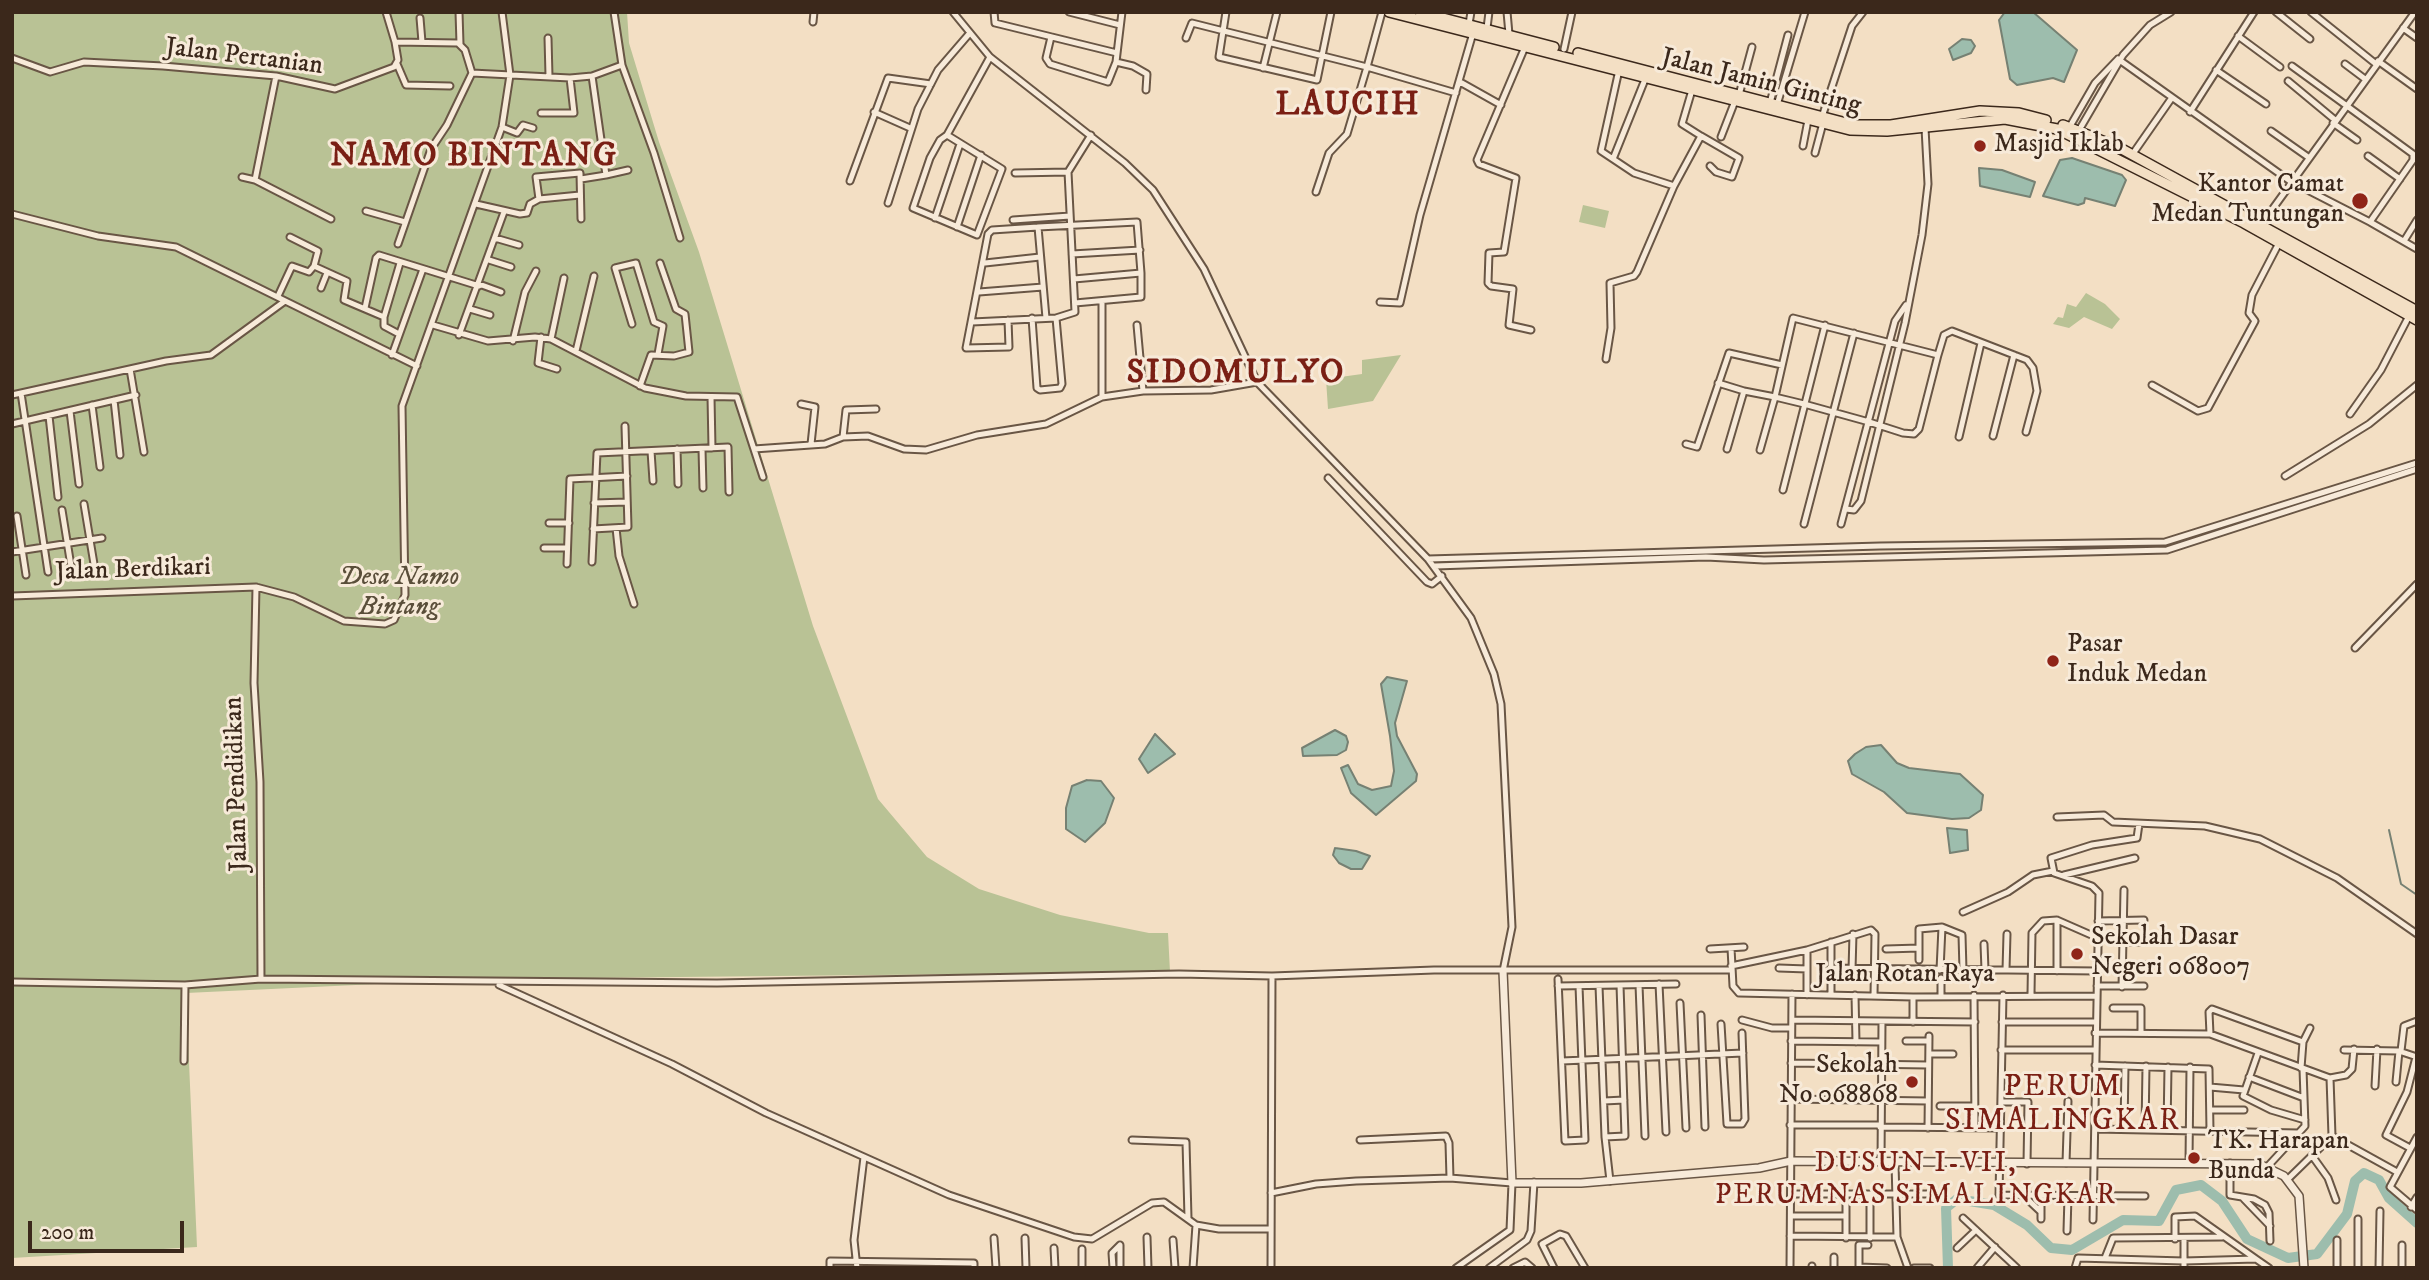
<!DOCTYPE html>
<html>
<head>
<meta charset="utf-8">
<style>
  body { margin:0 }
  #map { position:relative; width:2429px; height:1280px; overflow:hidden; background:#f3dfc4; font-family:"IM FELL DW Pica",serif }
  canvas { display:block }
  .frame { position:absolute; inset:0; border:14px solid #3b281b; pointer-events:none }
  .scale { position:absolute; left:28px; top:1221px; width:156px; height:32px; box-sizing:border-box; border:4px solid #3b281b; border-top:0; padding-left:9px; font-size:21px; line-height:24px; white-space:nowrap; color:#3b281b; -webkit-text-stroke:5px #f7ead9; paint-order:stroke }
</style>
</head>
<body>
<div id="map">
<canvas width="2429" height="1280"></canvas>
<div class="frame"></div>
<div class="scale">200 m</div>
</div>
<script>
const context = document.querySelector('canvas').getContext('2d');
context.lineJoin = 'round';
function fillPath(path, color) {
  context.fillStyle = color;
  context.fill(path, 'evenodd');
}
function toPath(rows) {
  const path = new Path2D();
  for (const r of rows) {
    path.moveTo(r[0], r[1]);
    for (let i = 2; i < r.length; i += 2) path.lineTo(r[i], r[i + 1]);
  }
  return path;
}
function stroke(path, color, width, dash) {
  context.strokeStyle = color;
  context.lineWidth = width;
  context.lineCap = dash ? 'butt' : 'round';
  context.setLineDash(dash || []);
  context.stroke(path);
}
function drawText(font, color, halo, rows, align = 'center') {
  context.font = font + ' "IM FELL DW Pica",serif';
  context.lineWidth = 6;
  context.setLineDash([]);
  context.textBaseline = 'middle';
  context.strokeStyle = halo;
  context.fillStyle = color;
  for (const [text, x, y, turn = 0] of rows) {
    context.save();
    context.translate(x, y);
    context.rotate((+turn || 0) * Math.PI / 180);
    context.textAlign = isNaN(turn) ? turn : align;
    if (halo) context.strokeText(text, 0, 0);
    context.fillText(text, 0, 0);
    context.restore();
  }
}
const green = toPath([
  [12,12,627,12,629,43,659,142,699,252,813,626,878,799,927,857,979,889,1060,915,1149,933,1168,933,1170,972,483,979,186,993,197,1247,12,1258],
  [1583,205,1609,211,1605,228,1579,222],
  [2086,293,2105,304,2120,319,2112,329,2084,317,2069,328,2053,324,2058,317,2063,318,2067,304,2076,307],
  [1401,355,1373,401,1328,409,1326,379,1362,374,1362,360]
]);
const water = toPath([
  [2005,12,2033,12,2077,50,2064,82,2053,78,2017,85,2010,79,1999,20,2005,12],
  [1962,39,1971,40,1975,46,1971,53,1953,60,1949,49,1962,39],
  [2072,158,2122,175,2126,180,2115,206,2085,198,2084,203,2078,205,2043,196,2060,160,2072,158],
  [1979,168,2002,170,2035,182,2030,197,1980,186,1979,168],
  [1387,677,1407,681,1395,723,1397,736,1417,774,1416,781,1376,815,1351,793,1341,768,1348,765,1358,784,1372,790,1391,786,1394,771,1390,736,1381,684,1387,677],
  [1335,730,1346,736,1348,742,1346,750,1337,755,1303,756,1302,748,1335,730],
  [1155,734,1175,754,1148,773,1139,759,1155,734],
  [1881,745,1897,763,1909,768,1960,774,1983,795,1981,810,1969,818,1952,819,1907,813,1884,792,1852,774,1848,761,1855,754,1866,747,1881,745],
  [1087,780,1101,781,1114,798,1105,823,1085,842,1066,829,1066,808,1072,786,1087,780],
  [1947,828,1967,830,1968,850,1950,853,1947,828],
  [1335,848,1356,851,1370,856,1362,869,1351,869,1339,863,1333,855,1335,848]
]);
const stream = toPath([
  [2389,830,2401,884,2417,895]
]);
const river = toPath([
  [1948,1268,1946,1208,1957,1199,1994,1205,2027,1225,2051,1248,2072,1250,2123,1220,2159,1221,2176,1190,2201,1185,2222,1201,2247,1239,2288,1258,2317,1254,2347,1214,2355,1181,2364,1173,2379,1180,2389,1198,2417,1223]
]);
const minor = toPath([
  [386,12,395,42],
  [459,12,460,44],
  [614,12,622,65,654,153,680,238],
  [953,12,990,57,1125,163,1153,190,1204,269,1257,382,1428,559,1471,618,1494,674,1501,704,1512,927,1503,971],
  [994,12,995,23,1117,53],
  [1069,12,1120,25],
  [1226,12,1219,57,1317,80,1331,12],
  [1382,12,1367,67,1456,93],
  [1507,12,1509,34],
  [2276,12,2310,39],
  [2311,12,2376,64],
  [420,18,422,42],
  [813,22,814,12],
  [1469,24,1471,12],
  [1487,28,1489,12],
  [2403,28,2417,38],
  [2238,36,2280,67],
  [1051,37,1046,58,1050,64,1108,82,1116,62,1122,12],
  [548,38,549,76],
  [1186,38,1192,23,1367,67,1347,134,1329,153,1316,192],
  [1525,47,1477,160,1479,164,1516,178,1504,252,1489,253,1488,283,1491,286,1513,289,1509,325,1531,330],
  [1564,49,1572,12],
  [12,58,50,72,84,62,163,66,276,76,335,89,394,67,398,60,395,42,458,43,465,50,472,73,570,78,592,76,622,65],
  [2118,59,2290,181,2370,222,2413,160,2413,154,2292,66],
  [2378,61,2417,89],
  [1116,62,1133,66,1147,74,1146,90],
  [397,64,406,85,450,86],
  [2345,64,2365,79],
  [1263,68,1277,12],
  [1619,70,1601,151,1634,173,1674,186],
  [2216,70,2266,104],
  [276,76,255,180,331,219],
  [2288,81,2335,120],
  [1460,82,1501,105],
  [1739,95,1752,47],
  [1770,103,1788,35],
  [1777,105,1805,12],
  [874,112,910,128],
  [2190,112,2254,12],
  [541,113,574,113,570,78],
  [1822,117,1852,26,1863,12],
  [2333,123,2357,140],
  [502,127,517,133,523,125,533,128],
  [2069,128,2095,83,2118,59],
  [2271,131,2308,157],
  [2078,132,2123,55,2150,25,2171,12],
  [947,135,940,140,930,158,913,208,977,235,1002,169,947,135,990,57],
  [1701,136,1739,158,1732,177,1716,172,1710,166],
  [1721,137,1735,101],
  [1803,146,1808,120],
  [1815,153,1823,123],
  [2132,155,2171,99],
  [2368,156,2400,179],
  [1613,159,1646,77],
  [1015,173,1068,172],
  [606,175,628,170],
  [242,177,255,180],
  [581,179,606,175,592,76],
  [850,181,888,78,931,84],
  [539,199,536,177,580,173,581,219],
  [888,203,918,109,938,70,969,34],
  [476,204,520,214,527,213,530,204,539,199,580,195],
  [366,211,405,222],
  [12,214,98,236,176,247,417,366],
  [935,218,960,144],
  [1013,220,1070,216],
  [2370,222,2417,249],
  [2261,225,2415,12],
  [957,227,981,155],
  [290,237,318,251,314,266],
  [495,238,519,245],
  [2404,241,2417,220],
  [398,244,431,149,447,125,472,73],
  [1072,254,1140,250],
  [489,260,511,267],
  [985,263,1040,257],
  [1074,279,1141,273,1141,297,1075,303],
  [479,284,501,292],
  [321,288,327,273],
  [979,292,1043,287],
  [278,296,292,266,309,272,314,266,347,281,344,300,384,317,400,263],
  [1380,302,1400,303,1420,215,1473,33],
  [365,308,376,258,379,255,479,286],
  [470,309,490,315],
  [384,317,384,326,399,334],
  [1032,318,1037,388,1040,390,1060,388,1062,384,1056,318],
  [1046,318,1038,227,1137,222,1141,273],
  [1008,320,1009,347,966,348,988,234,992,230,1038,227],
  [972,322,1056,318,1075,312,1068,172,1091,135],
  [632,324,615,268,636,263,654,322,663,326,658,354],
  [433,325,488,341,535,337,551,339,645,388,686,396,737,397,763,477],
  [1137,325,1143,391],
  [459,335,504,212],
  [541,337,538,363,557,369],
  [551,339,564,278],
  [513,341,525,292,536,271],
  [576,351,594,276],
  [392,355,423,269],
  [1938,355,1944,335,1952,331,2027,360,2033,368,2037,391,2026,432],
  [1606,359,1611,328,1610,283,1634,276,1637,272,1674,186,1701,136,1682,124,1692,90],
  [130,369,144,452],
  [1718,383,1744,391,1775,397,1804,404,1869,422,1903,433,1914,434,1919,429,1938,355,1793,318,1775,397,1760,450],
  [2152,385,2198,411,2208,408,2255,321,2249,313,2252,295,2279,243],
  [640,386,651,355,674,356,689,352,685,314,676,309,660,263],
  [21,393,48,572],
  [12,395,166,361,211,355,285,301],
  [711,397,712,448],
  [1102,397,1102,301],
  [114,400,120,455],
  [801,404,815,407,811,444],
  [92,405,100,467],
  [70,411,79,484],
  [2350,414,2381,370,2409,316],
  [49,416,58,497],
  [12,424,136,395],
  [1993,436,2014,355],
  [843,437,846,410,876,409],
  [1959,437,1981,343],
  [1686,444,1697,447,1729,353,1782,365],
  [677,449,678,484],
  [702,449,703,488],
  [754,449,825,444,843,437,868,436,904,449,926,450,977,435,1046,424,1102,397,1143,391,1211,390,1257,382],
  [1727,449,1744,391],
  [651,451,653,481],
  [2285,476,2369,424,2417,385],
  [1328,478,1427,582,1432,584,1442,576],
  [1783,490,1825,325],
  [594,503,627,502],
  [84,504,94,564],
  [1846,509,1854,510,1861,501,1905,323,1922,235,1928,184,1925,128],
  [62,510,71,566],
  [17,516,26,575],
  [549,523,569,523],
  [1804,524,1854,333],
  [1841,524,1895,321,1906,305],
  [616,528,619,556,634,604],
  [593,529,628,527,625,426],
  [544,548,567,548],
  [12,552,102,538],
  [1428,559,1880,546,2165,542,2417,463],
  [592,562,597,453,728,447,729,492],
  [567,564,570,479,627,476],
  [1435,566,1706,557,1764,560,2167,550,2417,469],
  [256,587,254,683,260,782,261,979],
  [12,596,256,587,294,597,344,621,385,624,394,620,405,595,402,406,502,127,510,75,502,12],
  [2355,648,2417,584],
  [2057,817,2104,815,2113,822,2205,826,2260,839,2337,878,2417,934],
  [2064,875,2135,858],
  [1963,912,2008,892,2033,875,2053,871],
  [2098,921,2144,920],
  [2123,942,2144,942],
  [1984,944,1985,970],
  [1731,948,1733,986,1739,993,1913,997,2096,996],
  [1710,949,1744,947],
  [1886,949,1919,948],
  [1919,960,1919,929,1942,927,1962,935,1963,970],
  [2122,965,2145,965],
  [1731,966,1807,950,1871,930,1875,934,1874,996],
  [1779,968,1807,969],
  [1830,968,2097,971],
  [1852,970,1853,934],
  [1940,970,1942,927],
  [2006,970,2007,934],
  [2057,971,2057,920],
  [1941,978,1941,997],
  [1558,979,1565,1141,1585,1140,1579,986],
  [12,982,185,985,261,979,717,983,1179,974,1272,976,1434,970,1731,970],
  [1659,984,1666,1132],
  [499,985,672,1064,766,1113,949,1195,1074,1237,1092,1239,1152,1203,1164,1202,1196,1225,1219,1229,1270,1229],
  [1639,985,1645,1136],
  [1558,986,1676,984],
  [1599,986,1605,1137,1610,1181],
  [2097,986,2144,986],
  [2122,987,2124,890],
  [1831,994,1831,942],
  [2031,994,2032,933,2043,921,2057,920,2098,938],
  [1807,995,1807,950],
  [1855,995,1856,1042],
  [1974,995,1975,1128],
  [2003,995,1999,1195,2145,1196],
  [1913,997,1913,1022],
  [1680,1003,1686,1128],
  [2113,1008,2141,1008,2141,1033],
  [1701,1015,1705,1127],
  [1742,1020,1772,1028,1791,1028],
  [1792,1020,1975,1022],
  [2002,1022,2096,1022],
  [1721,1024,1727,1124,1742,1124,1745,1119,1742,1033],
  [2095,1033,2210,1034,2330,1078,2332,1136,2288,1179],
  [2210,1034,2209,1012,2212,1009,2303,1042],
  [1791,1041,1881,1042],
  [1906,1041,1929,1041],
  [2001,1050,2095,1050],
  [2344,1050,2399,1051,2417,1057],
  [2401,1051,2404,1026,2417,1021],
  [2258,1053,2243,1096,2271,1110,2305,1120],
  [1930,1054,1953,1054],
  [184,1061,185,985],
  [1562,1061,1743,1053],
  [1791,1063,1928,1065],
  [2095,1065,2209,1069,2210,1131],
  [2301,1068,2303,1042,2310,1028],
  [2249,1077,2304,1098],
  [2330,1078,2346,1075,2352,1069,2354,1049],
  [2396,1082,2399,1051],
  [2375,1086,2377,1049],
  [2210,1087,2244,1090],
  [1791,1099,1928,1101],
  [1604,1101,1624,1100],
  [2001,1102,2028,1102,2027,1164],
  [1940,1106,1975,1106],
  [2210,1110,2244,1110],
  [1790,1125,1880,1125],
  [1880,1127,2000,1128],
  [1928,1128,1929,1036],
  [2095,1129,2299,1133],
  [2124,1129,2125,1066],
  [2145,1130,2146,1066],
  [2167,1130,2168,1067],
  [2332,1136,2397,1172],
  [1605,1137,1625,1136,1620,985],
  [2417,1137,2390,1187,2417,1210],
  [1132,1140,1186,1142,1188,1218],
  [1360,1140,1446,1136,1449,1143,1450,1178],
  [2410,1148,2386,1135,2407,1092,2416,1057],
  [2313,1157,2328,1178,2336,1200],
  [2189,1162,2190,1067],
  [1881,1163,1882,1021],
  [1895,1163,1897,1237,1908,1268],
  [2066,1163,2068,1101],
  [2230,1163,2230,1195,2254,1199,2265,1205,2269,1213,2270,1241],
  [2268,1166,2305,1126,2303,1069],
  [1271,1193,1316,1184,1356,1181,1450,1178,1512,1183,1510,1230,1456,1268],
  [1791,1194,1930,1194],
  [2024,1196,2041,1212],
  [2041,1196,2041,1219],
  [2243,1198,2270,1226],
  [2411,1207,2417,1197],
  [1791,1216,1846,1216],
  [1963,1218,2017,1268],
  [2358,1219,2358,1268],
  [2093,1220,2099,893,2092,886,2054,873,2051,858,2092,845,2137,838,2139,824],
  [2067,1231,2068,1196],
  [1790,1236,1897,1237],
  [1147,1237,1148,1268],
  [994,1238,996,1268],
  [1025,1238,1026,1268],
  [1846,1238,1846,1194],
  [1870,1238,1870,1194],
  [2175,1239,2175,1217,2195,1216,2256,1259],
  [2184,1239,2184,1268],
  [1173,1240,1175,1268],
  [1054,1248,1055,1268],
  [1957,1248,1976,1230],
  [1082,1249,1082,1268],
  [2105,1258,2113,1238,2222,1237],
  [1812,1266,1812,1268],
  [1859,1267,1887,1268],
  [830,1268,830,1261,974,1263,974,1268],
  [857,1268,854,1240,864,1157],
  [1113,1268,1112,1253,1120,1245,1120,1268],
  [1193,1268,1196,1225],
  [1271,1268,1272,976],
  [1489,1268,1527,1240,1531,1231,1534,1182],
  [1513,1268,1525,1262,1532,1268],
  [1554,1268,1542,1244,1560,1234,1566,1236,1585,1268],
  [1790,1268,1792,994],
  [1834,1268,1834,1257],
  [1859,1268,1859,1245,1868,1245],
  [1914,1268,1930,1268],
  [1977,1268,1995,1247],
  [2075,1268,2078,1258,2184,1261,2256,1259,2269,1268],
  [2337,1268,2337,1240],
  [2379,1268,2380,1211],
  [2402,1268,2402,1245]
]);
const tertiary = toPath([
  [1503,971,1512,1183,1581,1183,1759,1168,1791,1161,2259,1164,2284,1176,2299,1196,2304,1268]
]);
const trunk = toPath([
  [1389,12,1850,130,1887,131,2005,119,2057,129,2244,223,2417,320],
  [1420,12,1554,47],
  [1578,53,1854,125,1891,125,1980,111,2019,113,2046,120],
  [2063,125,2120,148,2417,311]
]);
const markers = [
  [1980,146,7,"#8f2418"],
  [2360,201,9,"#8f2418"],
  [2053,661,7,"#8f2418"],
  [2077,954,7,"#8f2418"],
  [1912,1082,7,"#8f2418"],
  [2194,1158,7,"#8f2418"]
];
const streetNames = [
  ["Jalan Pertanian",244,58,7],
  ["Jalan Jamin Ginting",1761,83,14],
  ["Jalan Berdikari",133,571,-2],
  ["Jalan Pendidikan",238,784,-92],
  ["Jalan Rotan Raya",1905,976]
];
const poiNames = [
  ["Masjid Iklab",1994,146],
  ["Kantor Camat",2344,186,"right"],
  ["Medan Tuntungan",2344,216,"right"],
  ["Pasar",2067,646],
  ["Induk Medan",2067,676],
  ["Sekolah Dasar",2091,939],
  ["Negeri 068007",2091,969],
  ["Sekolah",1898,1067,"right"],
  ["No 068868",1898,1097,"right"],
  ["TK. Harapan",2208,1143],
  ["Bunda",2208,1173]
];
const parkNames = [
  ["Desa Namo",399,579],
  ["Bintang",399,609]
];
const neighbourhoodNames = [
  ["DUSUN I-VII,",1916,1165],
  ["PERUMNAS SIMALINGKAR",1916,1197]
];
const quarterNames = [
  ["PERUM",2063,1089],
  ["SIMALINGKAR",2063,1123]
];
const districtNames = [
  ["LAUCIH",1348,107],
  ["NAMO BINTANG",474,158],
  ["SIDOMULYO",1236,375]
];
fillPath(green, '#b9c295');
fillPath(water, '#9dbdad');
stroke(water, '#768173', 2);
stroke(stream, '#768173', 2);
stroke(river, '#9dbdad', 10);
stroke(minor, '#695645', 9);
stroke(tertiary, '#695645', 10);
stroke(trunk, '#3b281b', 12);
stroke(minor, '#f7ead9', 5);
stroke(tertiary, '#f7ead9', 7);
stroke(trunk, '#f3dfc4', 9);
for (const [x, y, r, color] of markers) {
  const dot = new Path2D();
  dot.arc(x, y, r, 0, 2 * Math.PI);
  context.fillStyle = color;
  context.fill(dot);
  stroke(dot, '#f7ead9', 2.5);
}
drawText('26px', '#3b281b', '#f7ead9', streetNames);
drawText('26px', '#3b281b', '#f7ead9', poiNames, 'left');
drawText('italic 26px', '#5a4e3a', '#f7ead9', parkNames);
context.letterSpacing = '2px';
drawText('28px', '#7a1f14', '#f7ead9', neighbourhoodNames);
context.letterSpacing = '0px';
context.letterSpacing = '2px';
drawText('30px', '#7a1f14', '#f7ead9', quarterNames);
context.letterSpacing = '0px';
context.letterSpacing = '2px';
drawText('bold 33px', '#7a1f14', '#f7ead9', districtNames);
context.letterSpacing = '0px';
</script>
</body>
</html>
